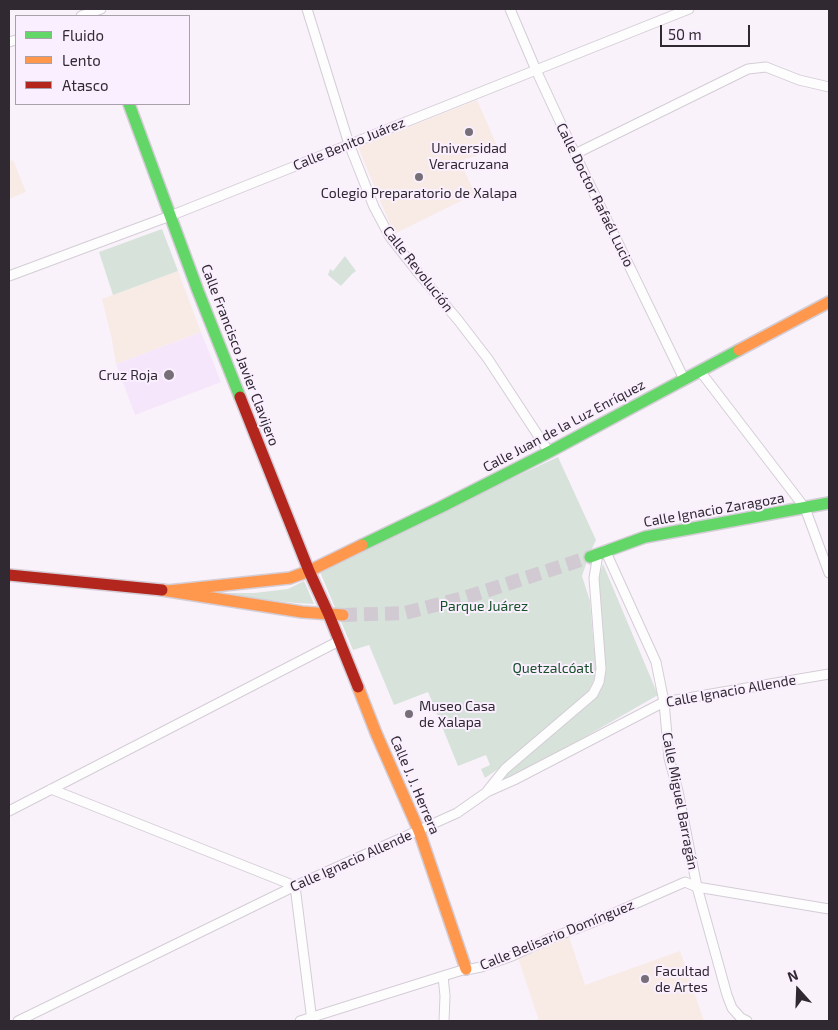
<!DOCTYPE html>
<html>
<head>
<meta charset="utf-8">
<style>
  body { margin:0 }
  #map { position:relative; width:838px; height:1030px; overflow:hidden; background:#f9f2fa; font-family:"Exo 2",sans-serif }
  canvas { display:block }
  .frame { position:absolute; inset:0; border:10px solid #302932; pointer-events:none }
  .legend { position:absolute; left:15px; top:15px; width:175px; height:90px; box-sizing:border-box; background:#faeffe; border:1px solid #a9a0ac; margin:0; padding:6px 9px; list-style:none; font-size:15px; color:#302932 }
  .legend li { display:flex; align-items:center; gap:10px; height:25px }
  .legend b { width:25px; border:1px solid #a9a0ac }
  .north { position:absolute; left:773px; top:965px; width:50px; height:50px; -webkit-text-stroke:4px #faeffe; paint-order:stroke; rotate:340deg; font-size:14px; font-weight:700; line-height:20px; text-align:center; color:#302932 }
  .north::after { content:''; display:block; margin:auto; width:18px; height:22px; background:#302932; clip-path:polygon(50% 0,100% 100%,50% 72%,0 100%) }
  .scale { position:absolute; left:660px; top:25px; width:90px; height:22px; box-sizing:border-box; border:2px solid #302932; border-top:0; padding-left:6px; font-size:15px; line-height:18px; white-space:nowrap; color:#302932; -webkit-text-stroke:4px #faeffe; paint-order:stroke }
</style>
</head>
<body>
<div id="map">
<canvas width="838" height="1030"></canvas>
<div class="frame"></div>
<ul class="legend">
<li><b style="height:6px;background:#63d668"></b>Fluido</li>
<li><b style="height:6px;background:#ff974d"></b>Lento</li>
<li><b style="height:6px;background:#b3261e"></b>Atasco</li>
</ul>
<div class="north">N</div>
<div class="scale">50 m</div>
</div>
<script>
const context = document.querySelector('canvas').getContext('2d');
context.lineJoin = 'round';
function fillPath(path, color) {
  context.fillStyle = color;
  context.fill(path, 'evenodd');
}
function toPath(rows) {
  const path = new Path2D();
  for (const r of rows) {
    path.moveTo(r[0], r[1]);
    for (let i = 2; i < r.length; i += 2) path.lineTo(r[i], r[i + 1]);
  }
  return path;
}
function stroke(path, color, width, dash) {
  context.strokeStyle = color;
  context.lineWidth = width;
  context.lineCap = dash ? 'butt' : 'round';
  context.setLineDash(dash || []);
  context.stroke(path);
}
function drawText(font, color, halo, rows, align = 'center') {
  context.font = font + ' "Exo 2",sans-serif';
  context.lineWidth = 4;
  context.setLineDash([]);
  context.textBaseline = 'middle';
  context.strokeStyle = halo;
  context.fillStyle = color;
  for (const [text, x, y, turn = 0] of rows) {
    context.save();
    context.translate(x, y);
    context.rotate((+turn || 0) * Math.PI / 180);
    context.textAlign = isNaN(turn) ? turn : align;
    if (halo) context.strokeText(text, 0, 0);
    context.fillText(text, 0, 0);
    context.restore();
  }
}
const built = toPath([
  [201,332,221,382,135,415,116,364]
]);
const education = toPath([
  [477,100,498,148,460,161,475,194,394,234,358,147],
  [13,160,26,192,9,199,9,161],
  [178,271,201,332,116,364,112,340,102,299],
  [568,934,585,985,680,951,704,1021,539,1021,517,955]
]);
const green = toPath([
  [162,229,178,271,113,295,99,252],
  [345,256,356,271,352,274,341,286,328,275,330,269,333,271],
  [558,457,596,540,589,555,582,576,590,601,594,649,598,658,597,673,585,698,507,763,485,778,481,769,490,765,486,755,458,766,428,692,394,705,369,645,353,650,320,572,335,561],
  [603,564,658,695,522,773,495,785,508,770,597,688,596,584],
  [304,581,314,604,296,603,206,593,254,593,288,589]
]);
const secondaryTunnel = toPath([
  [343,615,405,613,467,597,590,557]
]);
const street = toPath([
  [307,9,349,144,374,207,390,237,420,275,458,320,488,359,549,452],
  [510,9,536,70,575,154,684,379],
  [81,16,101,9],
  [9,42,16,40],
  [575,154,748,69,766,67,799,80,829,87],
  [9,276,170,216,689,9],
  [700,371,805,508,829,573],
  [605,550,656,662,664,702,669,758,678,791,697,887,727,995,732,1008,741,1018,747,1021],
  [51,789,295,886,312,1021],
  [488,790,505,769,593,694,599,682,601,669,594,578,597,560],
  [9,811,339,641],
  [443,976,445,996,444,1021],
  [18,1021,295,886,457,813,487,792,514,780,664,702,829,674],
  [300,1021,443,976,466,969,471,969,481,967,512,956,549,939,596,921,685,882,697,887,829,909]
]);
const fast = toPath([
  [129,104,198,291,240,397],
  [362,545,441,507,549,452,739,350],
  [590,557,645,537,829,503]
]);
const slow = toPath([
  [739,350,829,302],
  [162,590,302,612,343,615],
  [168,591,290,578,309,571,362,545],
  [358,687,376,733,419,831,466,969]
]);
const jam = toPath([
  [240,397,309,571,329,615,358,687],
  [9,575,162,590]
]);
const markers = [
  [469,132,5,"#766f78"],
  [419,177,5,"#766f78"],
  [169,375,6,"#766f78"],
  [409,714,5,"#766f78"],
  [645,979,5,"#766f78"]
];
const streetNames = [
  ["Calle Benito Juárez",349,144,-22],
  ["Calle Doctor Rafaél Lucio",595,195,64],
  ["Calle Revolución",418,269,52],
  ["Calle Francisco Javier Clavijero",240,355,69],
  ["Calle Juan de la Luz Enríquez",564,426,-28],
  ["Calle Ignacio Zaragoza",714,510,-10],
  ["Calle Ignacio Allende",731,691,-10],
  ["Calle J. J. Herrera",415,785,67],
  ["Calle Miguel Barragán",680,801,79],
  ["Calle Ignacio Allende",351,861,-24],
  ["Calle Belisario Domínguez",557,935,-22]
];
const poiNames = [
  ["Universidad",469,148],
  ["Veracruzana",469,164],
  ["Colegio Preparatorio de Xalapa",419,193],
  ["Cruz Roja",158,375,"right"],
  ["Museo Casa",419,706,"left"],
  ["de Xalapa",419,722,"left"],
  ["Facultad",655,971,"left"],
  ["de Artes",655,987,"left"]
];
const parkNames = [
  ["Parque Juárez",484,606],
  ["Quetzalcóatl",553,668]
];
fillPath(built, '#f6e6fc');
fillPath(education, '#f8ebe6');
fillPath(green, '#d7e3da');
stroke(secondaryTunnel, '#d1cad2', 14, [14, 7]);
stroke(street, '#d4cdd6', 11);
stroke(fast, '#d4cdd6', 14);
stroke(slow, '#d4cdd6', 14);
stroke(jam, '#d4cdd6', 14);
stroke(street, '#fefdfe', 9);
stroke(fast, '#63d668', 11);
stroke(slow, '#ff974d', 11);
stroke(jam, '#b3261e', 11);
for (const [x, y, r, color] of markers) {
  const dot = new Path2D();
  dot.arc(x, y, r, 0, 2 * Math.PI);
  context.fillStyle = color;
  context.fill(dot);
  stroke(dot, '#faeffe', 2);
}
drawText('14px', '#302932', '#faeffe', streetNames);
drawText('14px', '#302932', '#faeffe', poiNames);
drawText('14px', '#175029', '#faeffe', parkNames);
</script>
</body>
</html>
